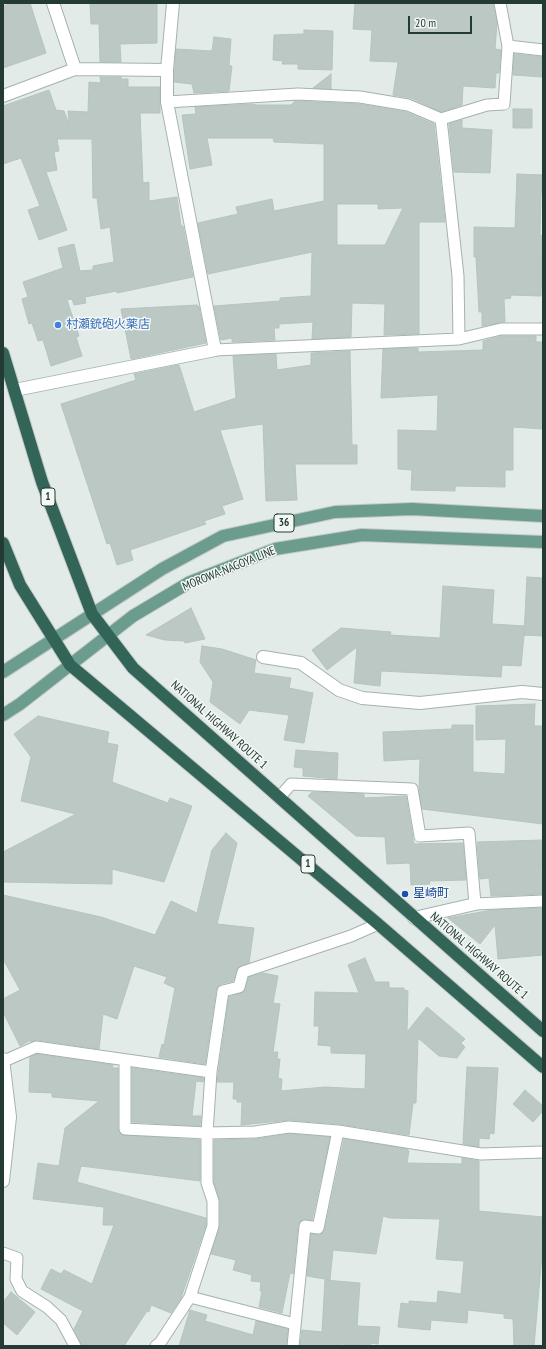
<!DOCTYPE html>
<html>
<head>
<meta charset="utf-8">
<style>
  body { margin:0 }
  #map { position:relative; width:546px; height:1349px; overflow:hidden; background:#e2ebe7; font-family:"PT Sans Narrow",sans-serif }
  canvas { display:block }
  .frame { position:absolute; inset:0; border:4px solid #243a34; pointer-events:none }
  .scale { position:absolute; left:408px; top:16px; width:64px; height:18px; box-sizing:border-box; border:2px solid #243a34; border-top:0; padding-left:5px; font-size:12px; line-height:14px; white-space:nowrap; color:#243a34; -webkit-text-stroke:3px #f3f8f5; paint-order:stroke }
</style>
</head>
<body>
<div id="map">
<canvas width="546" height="1349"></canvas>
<div class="frame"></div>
<div class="scale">20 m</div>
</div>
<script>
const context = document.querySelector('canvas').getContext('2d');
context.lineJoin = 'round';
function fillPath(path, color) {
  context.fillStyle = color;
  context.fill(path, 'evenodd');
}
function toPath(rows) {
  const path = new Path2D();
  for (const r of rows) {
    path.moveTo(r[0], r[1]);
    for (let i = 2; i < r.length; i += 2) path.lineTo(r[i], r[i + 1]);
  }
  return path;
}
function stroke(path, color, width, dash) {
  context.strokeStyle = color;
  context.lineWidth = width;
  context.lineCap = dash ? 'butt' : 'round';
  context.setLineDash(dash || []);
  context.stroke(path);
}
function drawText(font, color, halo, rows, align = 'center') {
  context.font = font + ' "PT Sans Narrow","Noto Sans JP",sans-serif';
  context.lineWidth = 3;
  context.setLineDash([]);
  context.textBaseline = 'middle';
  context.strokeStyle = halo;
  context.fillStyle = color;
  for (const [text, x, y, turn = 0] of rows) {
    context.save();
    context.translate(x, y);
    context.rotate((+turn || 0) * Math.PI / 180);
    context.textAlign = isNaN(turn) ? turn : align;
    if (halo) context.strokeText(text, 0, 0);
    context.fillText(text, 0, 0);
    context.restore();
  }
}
const building = toPath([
  [12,3,30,3,46,53,3,68,3,6,12,3],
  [90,3,157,3,157,43,120,44,121,62,100,62,99,24,91,24,90,3],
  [355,3,493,3,497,23,495,49,501,50,499,73,496,73,495,88,463,86,462,105,441,112,411,98,393,95,398,62,370,61,372,30,353,29,355,3],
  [304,30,333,31,332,70,298,69,298,64,282,64,283,61,273,60,274,35,304,34,304,30],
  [214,37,231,39,229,66,232,66,229,91,194,93,192,84,174,82,176,49,212,51,214,37],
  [514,54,543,57,543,77,513,75,514,54],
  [331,74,331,89,313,88,331,74],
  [100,77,121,77,121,79,128,79,128,87,160,87,160,113,140,113,143,183,149,182,149,201,177,197,181,226,183,226,193,277,117,293,117,291,85,297,86,303,74,305,72,299,67,300,79,336,76,337,82,356,51,366,43,340,38,341,32,323,29,324,22,299,28,297,23,282,63,268,58,248,74,244,80,271,93,270,93,266,114,262,110,227,101,229,97,198,93,198,92,139,57,139,59,151,54,152,57,170,46,172,67,230,39,240,28,210,40,206,21,158,3,164,3,106,49,90,56,110,64,111,69,125,68,111,88,112,89,82,101,83,100,77],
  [295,101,359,104,406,112,434,124,445,222,419,222,419,334,384,335,385,304,352,303,351,337,312,339,313,322,279,324,279,328,274,328,275,340,232,342,232,338,221,340,214,306,280,301,280,298,311,296,312,252,208,274,198,223,238,214,236,207,272,199,274,211,324,201,324,144,274,142,273,138,207,138,212,165,190,169,182,115,196,114,195,107,254,104,255,105,291,105,295,101],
  [337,204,378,204,378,209,403,208,385,245,337,245,337,204],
  [513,109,532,109,532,128,513,128,513,109],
  [462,120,462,128,492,130,490,173,454,172,449,124,462,120],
  [517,174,543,175,543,192,541,192,540,235,543,236,541,296,510,295,511,298,504,299,505,322,482,326,482,312,479,312,476,257,474,257,474,227,515,228,517,174],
  [197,305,199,307,206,343,131,359,121,309,197,305],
  [502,336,536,336,536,342,543,342,543,429,513,427,513,470,505,470,505,487,455,486,455,491,411,490,412,470,398,469,398,430,437,431,438,395,381,398,383,349,418,348,418,352,483,350,483,341,502,336],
  [350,351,352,445,357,445,357,464,295,464,297,500,266,501,263,424,220,430,243,499,222,506,225,514,204,521,206,524,130,550,133,560,117,565,110,543,107,544,61,404,136,380,134,374,179,365,194,412,236,398,233,356,276,354,277,370,311,365,311,353,350,351],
  [527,577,543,578,543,636,524,635,527,577],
  [443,586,494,590,492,624,525,626,521,666,502,665,501,677,381,671,380,686,354,683,357,647,327,670,312,650,341,628,391,632,390,635,440,638,443,586],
  [191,608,205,639,185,643,184,641,165,640,146,635,191,608],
  [202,646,222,649,256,660,254,673,291,678,289,688,313,693,304,743,284,740,289,715,249,710,240,724,210,702,213,682,200,662,202,646],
  [535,704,534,726,543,726,543,824,422,809,419,791,420,759,384,761,383,732,452,729,452,725,473,725,473,772,505,774,506,739,476,740,476,706,535,704],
  [38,716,109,732,107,743,118,745,112,782,168,803,170,798,192,806,164,882,112,869,112,884,3,882,3,852,76,814,21,801,31,757,14,734,38,716],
  [296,750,338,753,337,779,303,776,303,768,294,767,296,750],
  [312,792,364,794,364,798,406,796,414,844,463,843,466,880,429,881,430,884,411,885,410,863,387,864,385,837,356,836,308,796,312,792],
  [226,833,237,843,217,924,254,928,249,963,238,968,233,981,221,984,216,990,205,1064,159,1057,162,1044,164,1045,175,988,164,983,167,977,134,966,117,1019,103,1014,99,1049,37,1040,31,1042,31,1040,20,1046,3,1012,3,999,20,990,3,959,3,895,101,917,155,935,171,901,197,913,212,850,226,833],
  [543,840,541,872,543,872,543,894,491,896,489,878,480,879,477,842,543,840],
  [543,908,543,955,498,959,495,925,480,944,448,918,492,910,543,908],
  [365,958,375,982,389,982,389,988,404,988,404,990,408,991,407,1032,427,1007,465,1039,461,1043,465,1047,457,1058,439,1056,418,1038,416,1103,413,1103,409,1135,339,1124,290,1120,241,1125,242,1102,237,1102,237,1099,233,1099,234,1082,217,1082,229,997,244,992,249,977,263,973,278,976,273,1003,280,1004,273,1052,278,1052,277,1059,280,1059,278,1078,282,1079,281,1091,325,1087,365,1089,366,1054,331,1053,331,1046,318,1045,319,1026,314,1026,315,992,359,993,348,965,365,958],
  [37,1054,113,1065,112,1068,118,1068,118,1129,122,1135,200,1140,200,1181,81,1166,77,1182,206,1218,206,1225,181,1298,171,1313,151,1305,149,1312,147,1311,124,1346,82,1346,74,1329,83,1311,41,1289,51,1269,61,1274,64,1270,92,1284,114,1225,103,1225,104,1207,33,1199,38,1163,59,1166,65,1128,99,1101,52,1097,52,1093,29,1092,30,1057,37,1054],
  [467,1067,498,1068,494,1134,490,1133,489,1139,479,1138,479,1147,463,1144,467,1067],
  [132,1068,204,1078,203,1082,196,1081,192,1116,201,1116,200,1126,132,1122,132,1068],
  [525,1090,543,1106,543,1111,533,1122,513,1104,525,1090],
  [289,1134,330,1137,312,1220,303,1219,298,1225,293,1274,290,1273,282,1313,259,1307,262,1291,260,1291,261,1282,251,1281,252,1275,233,1270,236,1260,211,1254,220,1226,220,1201,214,1182,214,1140,256,1139,289,1134],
  [344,1139,407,1149,409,1151,407,1163,462,1164,462,1158,479,1161,479,1211,543,1217,543,1243,534,1346,514,1346,513,1319,504,1318,504,1314,468,1310,467,1323,431,1320,430,1330,398,1327,401,1303,409,1304,409,1301,437,1303,438,1291,461,1294,464,1261,436,1259,440,1219,390,1218,383,1216,376,1254,333,1250,330,1280,307,1276,311,1234,320,1235,325,1229,344,1139],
  [325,1280,360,1283,357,1326,380,1327,378,1344,371,1343,370,1346,341,1344,341,1346,300,1346,302,1330,322,1332,325,1280],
  [11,1292,35,1312,17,1335,3,1323,3,1302,11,1292],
  [190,1310,207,1315,205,1321,253,1335,256,1321,288,1329,286,1346,179,1346,190,1310]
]);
const lane = toPath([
  [508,46,543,50],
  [167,102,298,94,360,97,408,105,441,119,487,105,504,104,508,46,500,3],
  [441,119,458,276,459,339],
  [215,350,459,339,501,329,543,329],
  [279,798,291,784,412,789,420,836,469,833,475,904,543,901],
  [125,1060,125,1129,207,1133,255,1132,289,1127,338,1131,481,1154,543,1152],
  [4,1061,36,1047,211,1072],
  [3,1253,17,1258,16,1279,22,1291,47,1307,61,1320,75,1346],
  [190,1297,295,1324],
  [156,1346,160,1343,190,1297,213,1226,213,1201,207,1183,207,1133,211,1072,223,991,239,987,243,972,351,936,378,924],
  [293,1346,305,1226,318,1228,338,1131]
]);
const street = toPath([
  [53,3,75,69],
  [3,96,75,69,167,70],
  [15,390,215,350,167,102,167,70,173,3],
  [263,657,301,663,339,690,362,698,420,703,522,692,543,694],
  [414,918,475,904]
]);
const secondary = toPath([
  [3,1059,10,1117,3,1181]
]);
const primary = toPath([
  [3,672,162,569,223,536,335,512,412,509,543,516],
  [3,715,20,704,133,616,190,582,275,549,362,535,543,542]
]);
const highway = toPath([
  [3,353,42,482,92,614,133,668,543,1031],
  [3,543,20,585,70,665,378,924,543,1067]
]);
const markers = [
  [58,325,4,"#3f7fe0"],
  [405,894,4,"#1a4fb4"]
];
const shields = [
  [48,497,14],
  [284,523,20],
  [308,864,14]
];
const shieldNames = [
  ["1",48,497],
  ["36",284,523],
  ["1",308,864]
];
const shopNames = [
  ["村瀬銃砲火薬店",66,325]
];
const streetNames = [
  ["MOROWA-NAGOYA LINE",229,569,-22],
  ["NATIONAL HIGHWAY ROUTE 1",219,725,42],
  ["NATIONAL HIGHWAY ROUTE 1",479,956,41]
];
const transitNames = [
  ["星崎町",413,894]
];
fillPath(building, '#bbc8c3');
stroke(building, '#b5c4be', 1);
stroke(lane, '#a5b2ae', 13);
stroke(street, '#a5b2ae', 14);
stroke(secondary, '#a2b6ae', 14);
stroke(primary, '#c2c8c6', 14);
stroke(highway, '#c2c8c6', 14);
stroke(lane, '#fff', 11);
stroke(street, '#fff', 12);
stroke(secondary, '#fff', 12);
stroke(primary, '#6b9c8e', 12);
stroke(highway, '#336458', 12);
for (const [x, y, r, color] of markers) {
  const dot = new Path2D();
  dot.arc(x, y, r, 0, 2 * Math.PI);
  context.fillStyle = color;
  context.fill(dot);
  stroke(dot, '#f3f8f5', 1.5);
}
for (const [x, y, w] of shields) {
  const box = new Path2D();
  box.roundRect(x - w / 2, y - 9, w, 18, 3);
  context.fillStyle = '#f3f8f5';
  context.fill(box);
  stroke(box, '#243a34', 1);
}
drawText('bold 11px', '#243a34', null, shieldNames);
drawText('12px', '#366cbe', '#f3f8f5', shopNames, 'left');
drawText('12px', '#243a34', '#f3f8f5', streetNames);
drawText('12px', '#164399', '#f3f8f5', transitNames, 'left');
</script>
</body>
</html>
